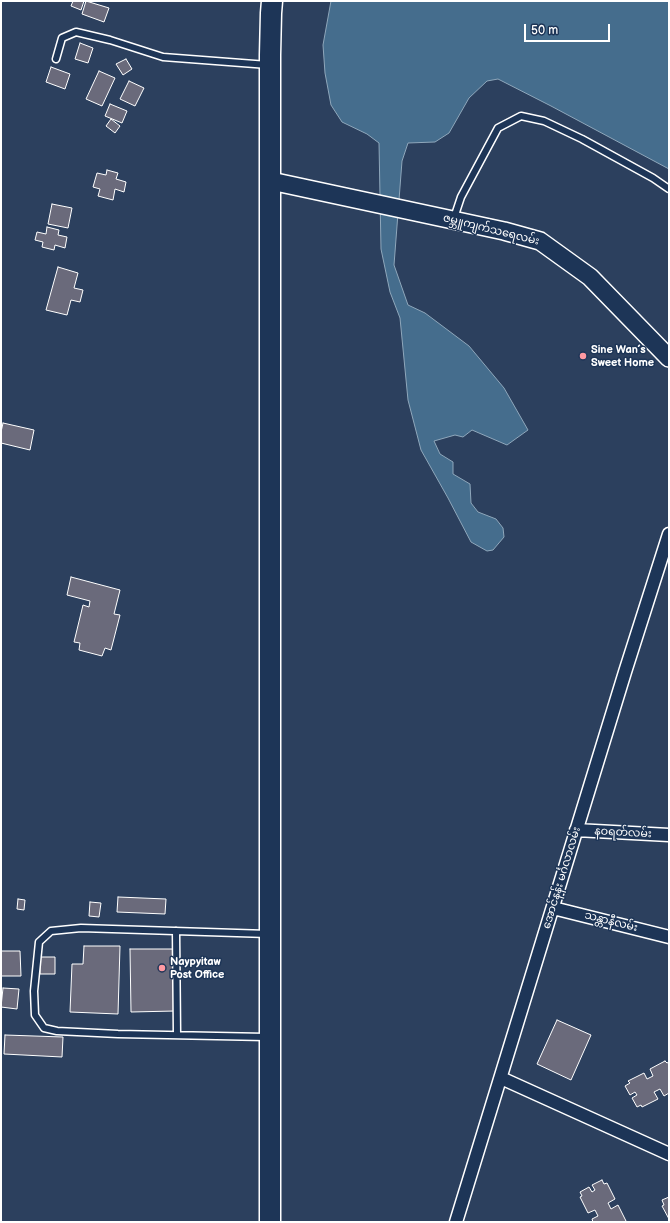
<!DOCTYPE html>
<html>
<head>
<meta charset="utf-8">
<style>
  body { margin:0 }
  #map { position:relative; width:670px; height:1223px; overflow:hidden; background:#2c405e; font-family:"Balsamiq Sans",sans-serif }
  canvas { display:block }
  .frame { position:absolute; inset:0; border:2px solid #fff; pointer-events:none }
  .scale { position:absolute; left:524px; top:24px; width:86px; height:18px; box-sizing:border-box; border:2px solid #fff; border-top:0; padding-left:5px; font-size:12px; line-height:14px; white-space:nowrap; color:#fff; -webkit-text-stroke:3px #1d3557; paint-order:stroke }
</style>
</head>
<body>
<div id="map">
<canvas width="670" height="1223"></canvas>
<div class="frame"></div>
<div class="scale">50 m</div>
</div>
<script>
const context = document.querySelector('canvas').getContext('2d');
context.lineJoin = 'round';
function fillPath(path, color) {
  context.fillStyle = color;
  context.fill(path, 'evenodd');
}
function toPath(rows) {
  const path = new Path2D();
  for (const r of rows) {
    path.moveTo(r[0], r[1]);
    for (let i = 2; i < r.length; i += 2) path.lineTo(r[i], r[i + 1]);
  }
  return path;
}
function stroke(path, color, width, dash) {
  context.strokeStyle = color;
  context.lineWidth = width;
  context.lineCap = dash ? 'butt' : 'round';
  context.setLineDash(dash || []);
  context.stroke(path);
}
function drawText(font, color, halo, rows, align = 'center') {
  context.font = font + ' "Balsamiq Sans","Noto Sans Myanmar",sans-serif';
  context.lineWidth = 3;
  context.setLineDash([]);
  context.textBaseline = 'middle';
  context.strokeStyle = halo;
  context.fillStyle = color;
  for (const [text, x, y, turn = 0] of rows) {
    context.save();
    context.translate(x, y);
    context.rotate((+turn || 0) * Math.PI / 180);
    context.textAlign = isNaN(turn) ? turn : align;
    if (halo) context.strokeText(text, 0, 0);
    context.fillText(text, 0, 0);
    context.restore();
  }
}
const water = toPath([
  [331,1,669,1,669,169,551,106,498,79,487,81,469,98,449,133,435,142,408,143,402,161,394,265,408,305,425,313,469,346,504,388,528,430,507,445,472,430,463,437,455,435,434,441,440,454,453,462,453,474,470,484,471,503,478,512,496,519,503,528,504,537,493,550,487,551,471,542,448,498,421,450,408,400,400,318,390,292,381,249,379,143,367,134,342,122,331,105,325,73,323,45,331,1]
]);
const building = toPath([
  [73,1,84,1,81,10,71,6,73,1],
  [86,1,109,8,104,22,82,14,86,1],
  [80,43,93,48,88,63,75,59,80,43],
  [126,59,132,69,123,75,116,64,126,59],
  [51,67,70,74,65,89,46,82,51,67],
  [99,71,115,78,102,106,86,99,99,71],
  [129,81,144,88,135,106,120,99,129,81],
  [110,104,127,111,122,123,105,116,110,104],
  [111,119,120,126,115,133,106,126,111,119],
  [107,170,118,173,116,179,126,182,124,192,115,189,113,200,98,196,100,189,93,187,97,173,106,175,107,170],
  [52,204,72,208,68,228,48,224,52,204],
  [47,227,59,230,58,235,67,237,65,248,55,245,54,250,42,247,43,242,35,240,37,232,46,234,47,227],
  [58,267,78,273,74,288,83,290,80,302,71,300,67,315,46,310,58,267],
  [3,423,34,430,30,450,1,443,1,432,3,423],
  [71,577,120,590,114,614,120,615,111,650,105,648,102,656,79,650,80,643,74,642,83,605,89,607,90,601,67,595,71,577],
  [118,897,166,899,165,914,117,912,118,897],
  [18,899,25,900,24,910,17,909,18,899],
  [90,902,101,903,99,917,89,916,90,902],
  [84,946,120,946,118,1014,70,1012,72,964,83,964,84,946],
  [130,949,175,949,175,1011,131,1012,130,949],
  [1,951,20,951,21,976,1,976,1,951],
  [40,957,55,957,55,974,40,974,40,957],
  [3,988,19,989,17,1009,1,1007,3,988],
  [557,1020,591,1035,571,1080,537,1064,557,1020],
  [5,1035,63,1037,62,1057,4,1054,5,1035],
  [665,1061,667,1063,669,1062,669,1093,664,1096,660,1089,654,1092,658,1099,642,1107,641,1105,637,1107,632,1098,637,1095,635,1092,630,1095,625,1086,630,1083,628,1081,644,1073,647,1079,653,1076,650,1069,665,1061],
  [602,1180,604,1184,607,1183,615,1199,608,1203,611,1209,618,1205,626,1221,624,1222,593,1222,592,1219,598,1216,595,1210,588,1213,580,1197,582,1196,580,1192,589,1187,592,1192,595,1190,592,1185,602,1180],
  [669,1197,669,1219,662,1206,664,1205,662,1200,669,1197]
]);
const service = toPath([
  [56,59,62,38,76,32,110,40,163,57,268,65],
  [454,218,461,197,498,128,521,116,544,121,582,139,653,178,669,189],
  [176,931,177,1035],
  [266,1037,118,1034,57,1031,44,1028,35,1015,34,991,39,942,51,931,81,928,268,934]
]);
const minor = toPath([
  [576,830,669,835],
  [553,908,669,937],
  [501,1078,669,1154],
  [456,1222,625,672,669,534]
]);
const secondary = toPath([
  [271,181,504,231,540,241,590,277,669,358]
]);
const trunk = toPath([
  [270,1222,270,55,271,13,272,1]
]);
const markers = [
  [583,356,4,"#ff9aa2"],
  [162,968,4,"#ff9aa2"]
];
const streetNames = [
  ["ဇမ္ဘူကျက်သရေလမ်း",491,230,14],
  ["နဝရတ်လမ်း",623,833,3],
  ["အောင်နန်း မင်္ဂလာလမ်း",562,878,-73],
  ["သန္တာနီလမ်း",611,922,14]
];
const poiNames = [
  ["Sine Wan´s",591,350],
  ["Sweet Home",591,363],
  ["Naypyitaw",170,962],
  ["Post Office",170,975]
];
fillPath(water, '#456d8d');
stroke(water, '#8fa7bb', 1);
fillPath(building, '#6a6a7b');
stroke(building, '#fff', 1);
stroke(service, '#fff', 9);
stroke(minor, '#fff', 15);
stroke(secondary, '#fff', 20);
stroke(trunk, '#fff', 23);
stroke(service, '#1d3557', 6);
stroke(minor, '#1d3557', 12);
stroke(secondary, '#1d3557', 17);
stroke(trunk, '#1d3557', 20);
for (const [x, y, r, color] of markers) {
  const dot = new Path2D();
  dot.arc(x, y, r, 0, 2 * Math.PI);
  context.fillStyle = color;
  context.fill(dot);
  stroke(dot, '#1d3557', 1.5);
}
drawText('11px', '#fff', '#1d3557', streetNames);
drawText('bold 11px', '#fff', '#1d3557', poiNames, 'left');
</script>
</body>
</html>
